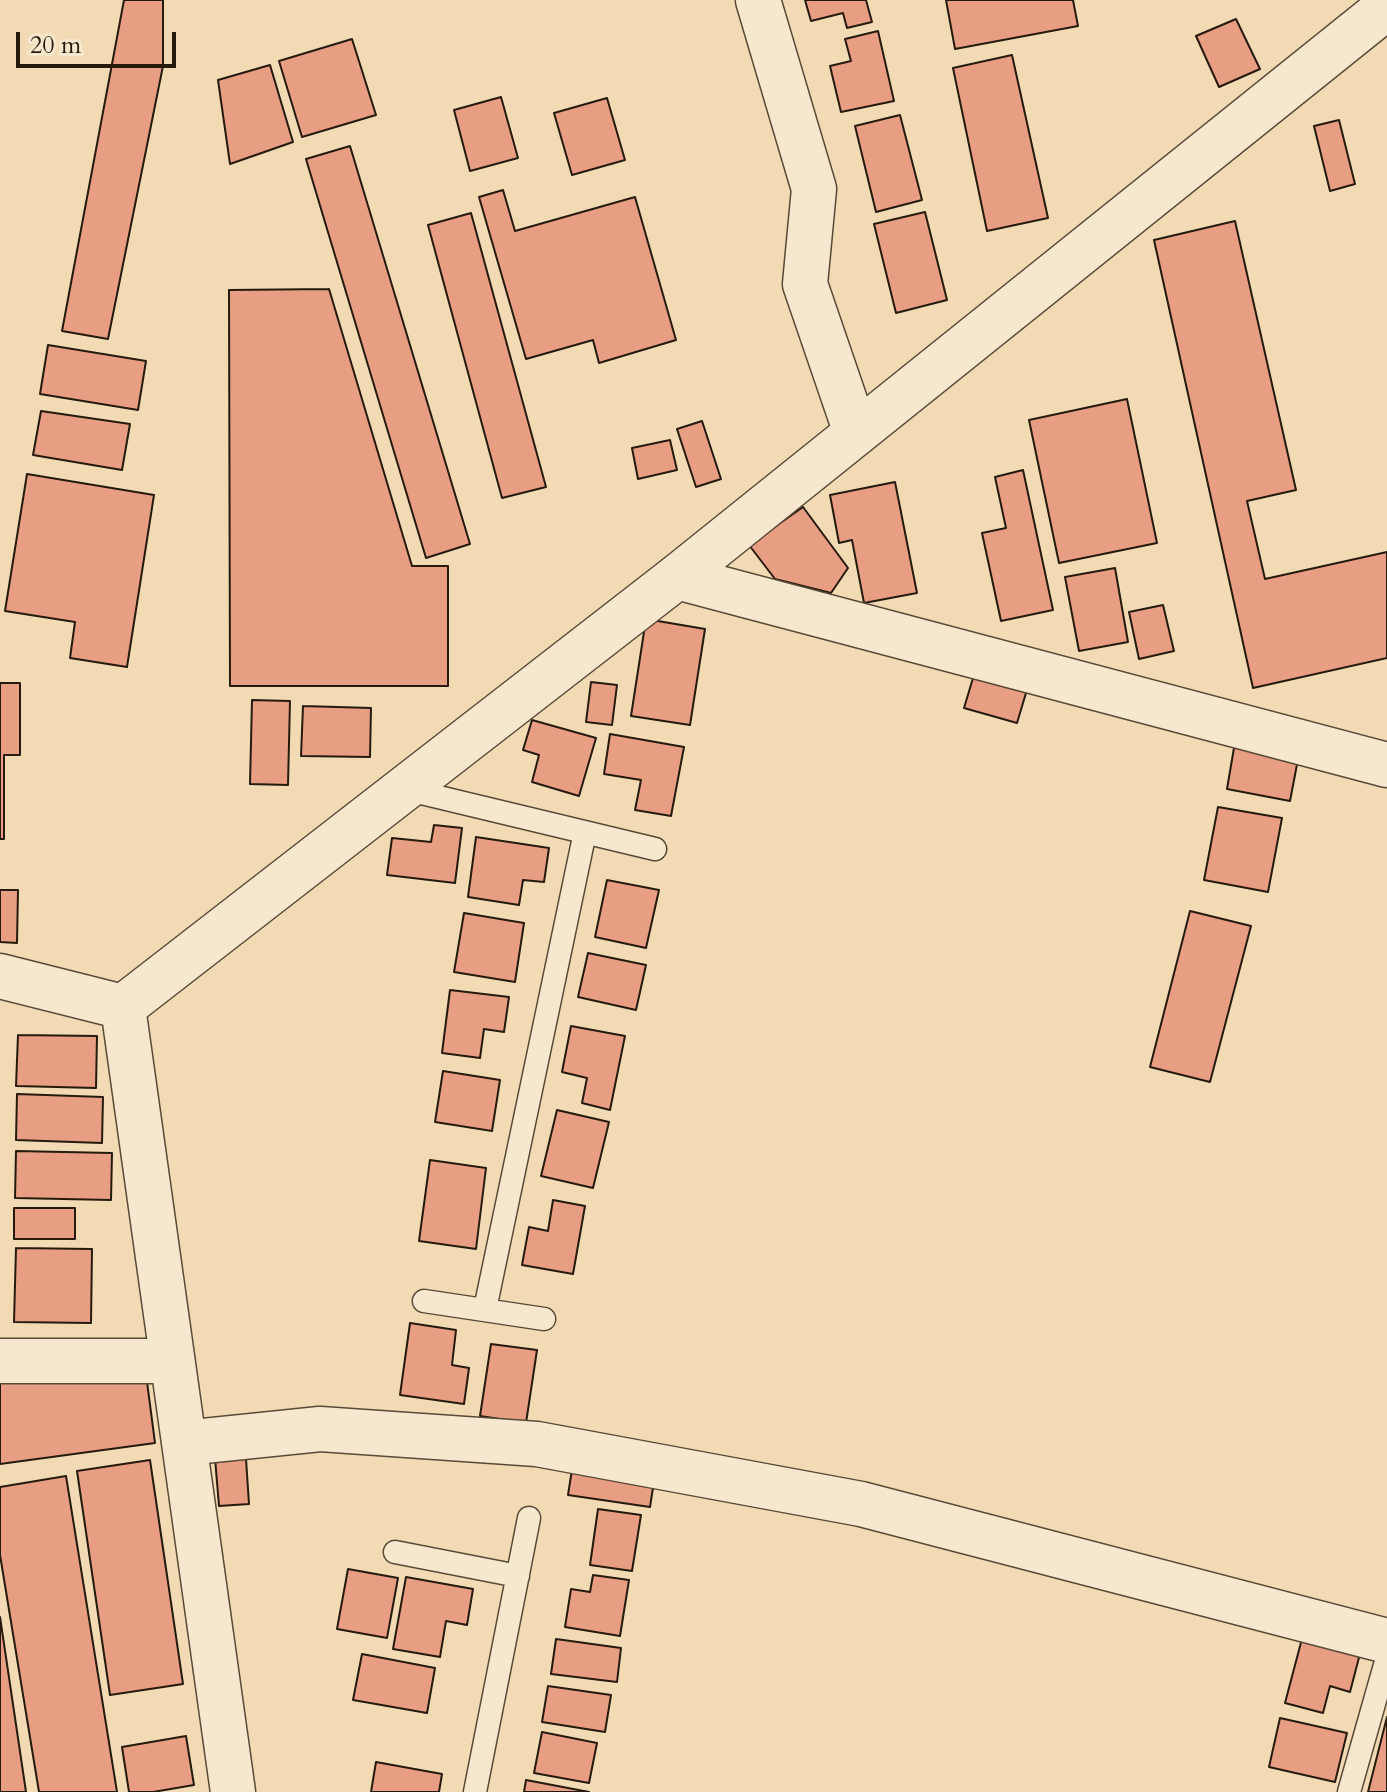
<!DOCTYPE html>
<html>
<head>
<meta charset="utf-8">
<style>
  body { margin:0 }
  #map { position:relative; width:1387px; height:1792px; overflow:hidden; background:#f2dab5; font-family:Cardo,serif }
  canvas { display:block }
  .scale { position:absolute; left:16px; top:32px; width:160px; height:36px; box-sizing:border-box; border:4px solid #251a0d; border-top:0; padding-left:10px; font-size:24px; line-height:28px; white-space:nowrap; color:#251a0d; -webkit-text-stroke:6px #f7e7cf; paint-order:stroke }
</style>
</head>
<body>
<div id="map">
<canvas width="1387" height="1792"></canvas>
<div class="scale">20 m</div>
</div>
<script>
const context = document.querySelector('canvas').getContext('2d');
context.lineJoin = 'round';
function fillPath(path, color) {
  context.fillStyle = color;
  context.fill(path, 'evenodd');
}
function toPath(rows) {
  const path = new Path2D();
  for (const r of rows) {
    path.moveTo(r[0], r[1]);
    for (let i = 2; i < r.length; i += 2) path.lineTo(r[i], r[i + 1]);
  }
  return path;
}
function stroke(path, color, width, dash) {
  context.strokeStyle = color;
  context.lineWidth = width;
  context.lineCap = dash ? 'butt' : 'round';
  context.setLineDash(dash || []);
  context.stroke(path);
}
const building = toPath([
  [124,0,163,0,163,66,108,339,62,331,124,0],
  [805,0,866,0,872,22,847,28,843,13,811,21,805,0],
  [946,0,1073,0,1078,26,955,49,946,0],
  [1236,19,1260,69,1219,87,1196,36,1236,19],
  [878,31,894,101,841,112,830,66,851,61,845,39,878,31],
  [352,39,376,115,302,137,279,61,352,39],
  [1012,55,1048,218,987,231,953,68,1012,55],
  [270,65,293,142,230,164,218,80,270,65],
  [501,97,518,158,470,171,454,110,501,97],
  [607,98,625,160,572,175,554,113,607,98],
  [900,115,922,200,876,212,855,126,900,115],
  [1339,120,1355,184,1330,191,1314,126,1339,120],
  [350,146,470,544,426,558,306,159,350,146],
  [503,190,515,231,635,197,676,340,599,363,593,340,526,359,479,197,503,190],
  [925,212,947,300,896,313,874,224,925,212],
  [471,213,546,487,502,498,428,225,471,213],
  [1235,221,1296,490,1247,501,1265,579,1387,552,1387,658,1253,688,1154,240,1235,221],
  [329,289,412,566,448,566,448,686,230,686,229,290,329,289],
  [48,345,146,361,138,410,40,394,48,345],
  [1127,399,1157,543,1059,563,1029,420,1127,399],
  [41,411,130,424,122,470,33,455,41,411],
  [702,421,721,479,696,487,677,429,702,421],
  [670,440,677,470,638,479,632,448,670,440],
  [1023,470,1053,610,1001,621,982,533,1006,528,995,477,1023,470],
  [27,474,154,495,127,667,70,658,75,622,5,611,27,474],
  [895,482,917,593,864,603,852,540,839,543,830,495,895,482],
  [803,507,848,568,831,593,775,579,749,545,803,507],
  [1115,568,1128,642,1079,651,1065,577,1115,568],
  [1163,605,1174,651,1139,659,1129,612,1163,605],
  [646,619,705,629,690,725,631,716,646,619],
  [976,668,1029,683,1017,723,964,708,976,668],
  [591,682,617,685,612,725,586,722,591,682],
  [0,683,20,683,20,755,4,755,4,839,0,839,0,683],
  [252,700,290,701,288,785,250,784,252,700],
  [303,706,371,708,370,757,301,756,303,706],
  [532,720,596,738,579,796,532,782,539,755,523,750,532,720],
  [610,734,684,747,671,816,635,810,641,780,604,774,610,734],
  [1235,742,1299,754,1290,801,1227,789,1235,742],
  [1218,807,1282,818,1268,892,1204,880,1218,807],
  [434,825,462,828,455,883,387,875,392,838,431,842,434,825],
  [476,837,549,848,544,882,523,880,519,905,468,897,476,837],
  [607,880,659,890,646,948,595,937,607,880],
  [0,890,18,890,17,943,0,942,0,890],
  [1190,911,1251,926,1210,1082,1150,1067,1190,911],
  [464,913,524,923,515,982,454,972,464,913],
  [588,953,646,965,636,1010,578,997,588,953],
  [450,990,509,997,504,1032,484,1029,480,1058,442,1053,450,990],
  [571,1026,625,1036,610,1110,582,1103,587,1078,562,1072,571,1026],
  [18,1035,97,1036,96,1088,16,1086,18,1035],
  [443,1071,500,1080,492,1131,435,1122,443,1071],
  [17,1094,103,1097,102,1143,16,1140,17,1094],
  [557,1110,609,1122,593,1188,541,1176,557,1110],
  [16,1151,112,1153,111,1200,15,1198,16,1151],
  [430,1160,486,1168,476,1249,419,1241,430,1160],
  [553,1200,585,1206,573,1274,522,1265,529,1227,548,1231,553,1200],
  [14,1208,75,1208,75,1239,14,1239,14,1208],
  [16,1248,92,1249,91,1323,14,1322,16,1248],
  [410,1323,456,1330,452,1365,469,1368,464,1404,400,1395,410,1323],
  [491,1344,537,1350,526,1423,480,1416,491,1344],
  [78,1372,80,1383,146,1374,155,1443,0,1464,0,1383,78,1372],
  [245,1444,249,1504,219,1506,214,1446,245,1444],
  [150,1460,183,1684,110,1695,77,1471,150,1460],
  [573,1463,655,1475,650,1507,568,1495,573,1463],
  [66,1476,117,1792,39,1792,0,1555,0,1487,66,1476],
  [598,1509,641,1515,632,1571,590,1565,598,1509],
  [348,1569,398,1578,387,1638,337,1629,348,1569],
  [593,1575,629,1580,620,1636,565,1627,571,1589,590,1592,593,1575],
  [406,1577,473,1589,467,1625,446,1621,440,1657,393,1649,406,1577],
  [0,1617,26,1792,0,1792,0,1617],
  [1304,1631,1362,1646,1350,1692,1330,1686,1323,1713,1285,1703,1304,1631],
  [556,1639,621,1648,617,1682,551,1674,556,1639],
  [362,1654,435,1668,427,1713,353,1700,362,1654],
  [548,1686,611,1695,605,1732,542,1722,548,1686],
  [1387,1717,1387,1792,1368,1792,1387,1717],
  [1280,1718,1347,1733,1335,1782,1269,1767,1280,1718],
  [542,1732,597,1743,589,1783,534,1773,542,1732],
  [186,1736,194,1785,153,1792,129,1792,122,1747,186,1736],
  [376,1762,442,1774,439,1792,371,1792,376,1762],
  [526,1780,589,1792,524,1792,526,1780]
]);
const service = toPath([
  [405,789,655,849],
  [424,1301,544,1319],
  [485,1309,585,832],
  [395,1552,518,1576],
  [475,1792,529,1518],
  [1349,1792,1387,1658]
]);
const minor = toPath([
  [758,0,814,189,805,284,856,433],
  [677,577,1387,765],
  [0,976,123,1007,233,1792],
  [0,1361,172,1361],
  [184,1443,320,1429,537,1444,861,1504,1387,1641]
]);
const tertiary = toPath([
  [123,1007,677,577,1387,7]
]);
fillPath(building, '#e79e83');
stroke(building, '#251a0d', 2);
stroke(service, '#584a37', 25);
stroke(minor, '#584a37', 47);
stroke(tertiary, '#584a37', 47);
stroke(service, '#f7e7cf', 22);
stroke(minor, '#f7e7cf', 44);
stroke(tertiary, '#f7e7cf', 44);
</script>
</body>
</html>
